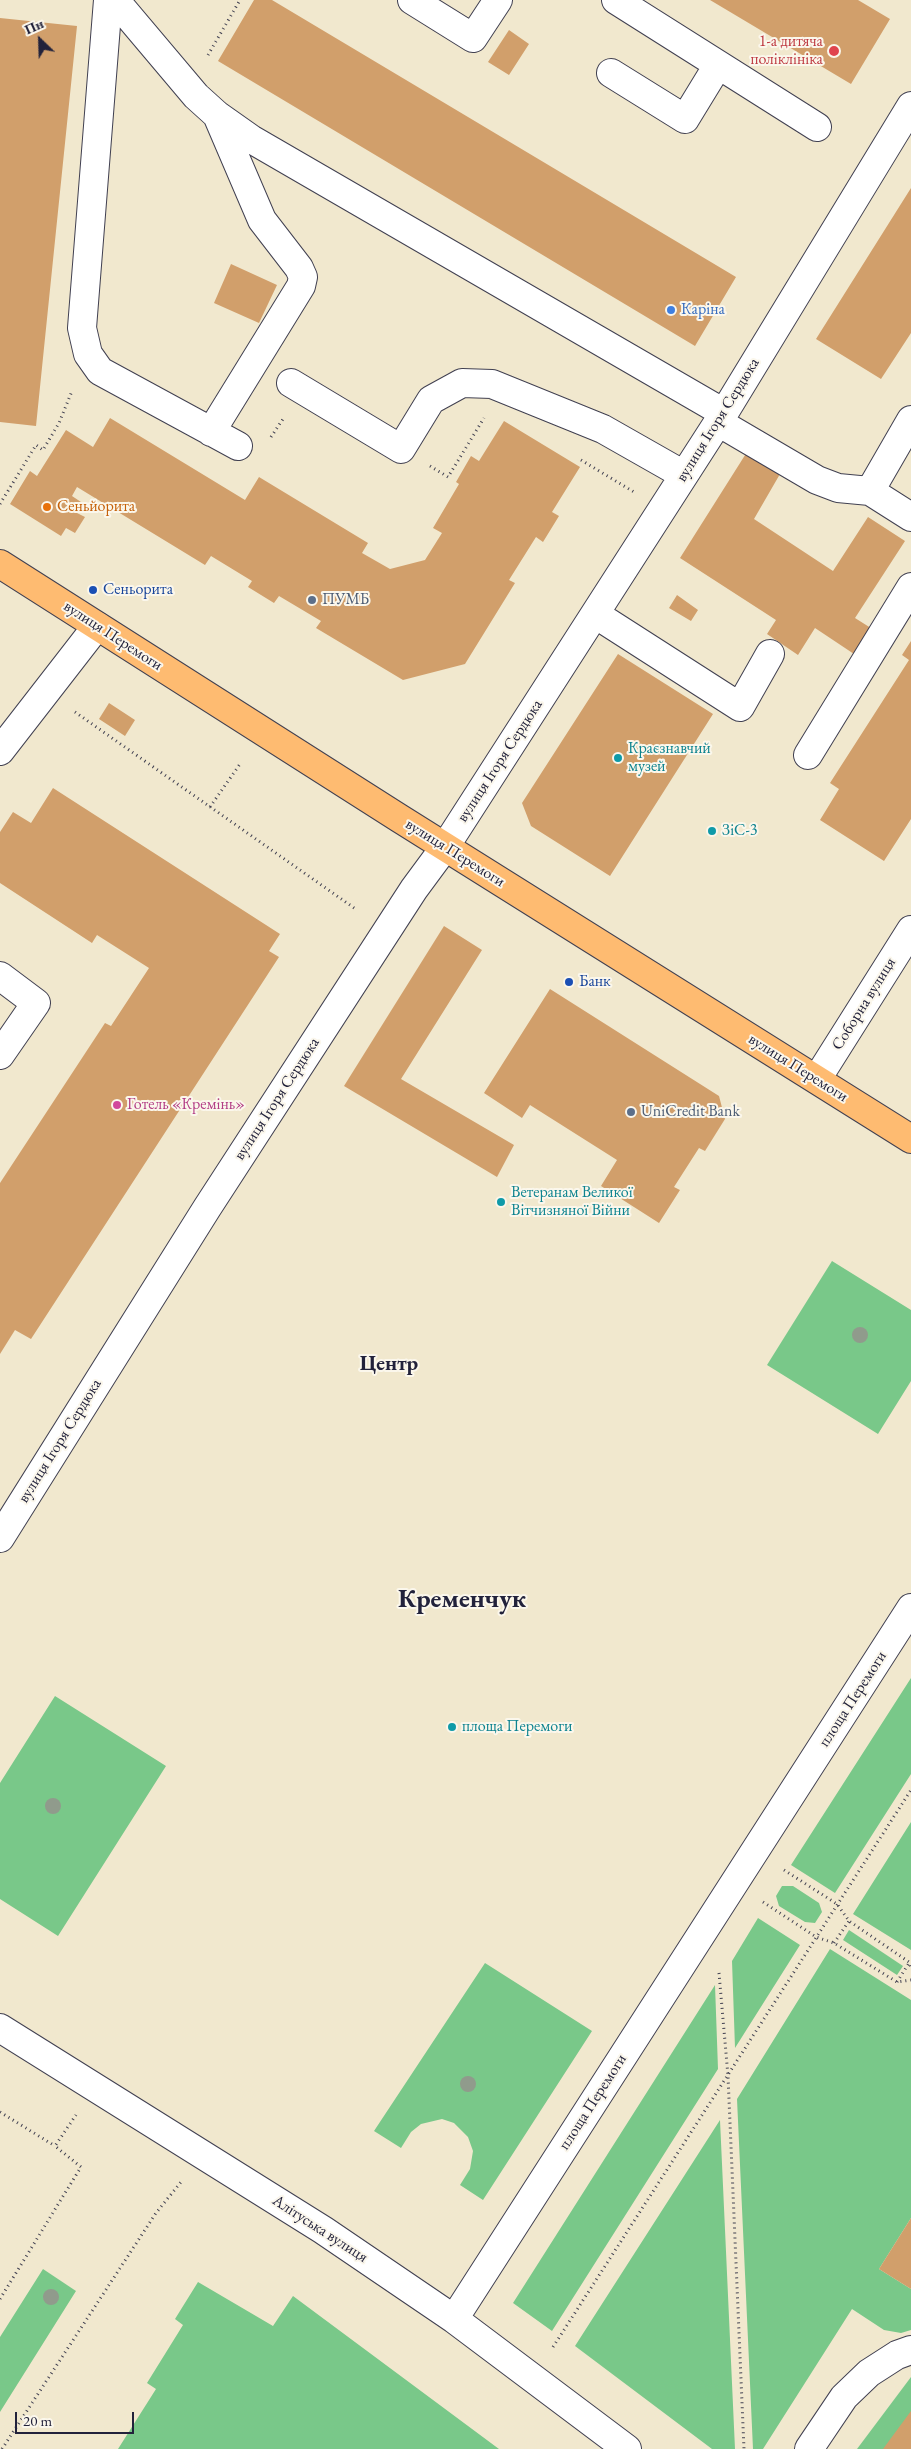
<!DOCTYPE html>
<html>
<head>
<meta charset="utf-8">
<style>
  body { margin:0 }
  #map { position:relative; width:911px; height:2449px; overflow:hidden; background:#f1e8ce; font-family:"EB Garamond",serif }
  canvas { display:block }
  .north { position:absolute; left:15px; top:15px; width:50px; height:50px; -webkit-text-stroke:4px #fbf7ec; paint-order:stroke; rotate:336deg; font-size:14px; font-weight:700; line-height:20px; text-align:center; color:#22223b }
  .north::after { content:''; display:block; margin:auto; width:18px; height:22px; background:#22223b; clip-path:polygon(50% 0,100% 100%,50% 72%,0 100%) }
  .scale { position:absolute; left:15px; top:2412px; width:119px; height:22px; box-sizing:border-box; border:2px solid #22223b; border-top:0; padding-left:6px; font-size:15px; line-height:18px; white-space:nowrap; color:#22223b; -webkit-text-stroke:4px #fbf7ec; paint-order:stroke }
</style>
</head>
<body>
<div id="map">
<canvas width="911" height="2449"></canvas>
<div class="north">Пн</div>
<div class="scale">20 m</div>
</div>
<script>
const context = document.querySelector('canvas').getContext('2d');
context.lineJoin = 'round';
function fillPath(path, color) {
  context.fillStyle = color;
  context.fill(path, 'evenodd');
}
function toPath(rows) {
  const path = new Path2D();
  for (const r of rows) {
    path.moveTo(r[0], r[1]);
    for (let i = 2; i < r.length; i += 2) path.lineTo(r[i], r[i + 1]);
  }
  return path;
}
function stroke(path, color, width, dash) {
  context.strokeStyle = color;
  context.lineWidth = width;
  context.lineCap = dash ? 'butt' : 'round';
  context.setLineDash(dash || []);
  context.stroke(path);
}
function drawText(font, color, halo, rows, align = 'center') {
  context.font = font + ' "EB Garamond",serif';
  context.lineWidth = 4;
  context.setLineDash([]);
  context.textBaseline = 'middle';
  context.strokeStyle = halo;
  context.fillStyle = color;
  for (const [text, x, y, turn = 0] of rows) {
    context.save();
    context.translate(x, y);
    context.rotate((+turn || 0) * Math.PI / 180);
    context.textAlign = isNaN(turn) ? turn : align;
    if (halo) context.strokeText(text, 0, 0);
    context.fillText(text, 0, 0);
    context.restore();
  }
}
const green = toPath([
  [832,1261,911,1310,911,1381,878,1434,767,1365],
  [911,1678,911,1774,835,1893,791,1865],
  [55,1696,166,1766,58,1936,0,1899,0,1783],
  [911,1822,911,1950,853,1914],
  [782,1886,793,1886,819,1903,822,1912,815,1923,805,1922,779,1906,776,1896],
  [758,1918,800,1945,735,2048,732,1961],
  [849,1930,903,1966,897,1975,843,1940],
  [830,1949,911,2000,911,2218,879,2269,911,2289,911,2330,901,2333,884,2330,852,2309,763,2449,753,2449,737,2099],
  [485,1963,592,2031,483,2200,460,2185,470,2169,473,2151,468,2137,454,2123,442,2119,421,2124,411,2132,401,2148,374,2131],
  [715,1985,718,2069,552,2331,513,2303],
  [720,2120,735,2449,712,2449,575,2346],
  [43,2269,76,2291,0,2412,0,2337],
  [198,2282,273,2326,293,2296,499,2449,118,2449,156,2389,147,2383,183,2325,175,2319],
  [911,2377,911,2449,857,2449]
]);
const building = toPath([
  [254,0,272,0,736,277,695,346,218,61],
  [710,0,858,0,890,19,851,84],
  [0,18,77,26,36,426,0,422],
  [509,30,529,44,509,75,488,62],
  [911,188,911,333,881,379,816,339],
  [231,264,277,285,259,323,214,303],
  [110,418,245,500,259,477,368,543,362,553,390,569,425,560,442,533,433,528,459,484,456,482,471,456,479,461,504,421,580,467,552,512,559,516,543,542,536,537,509,580,515,583,465,664,403,680,316,628,321,621,279,596,274,603,248,587,252,581,211,556,205,565,77,487,72,496,81,502,75,512,85,517,75,533,66,528,61,536,10,504,30,471,37,476,66,430,93,447],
  [747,452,780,474,754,519,833,571,868,517,905,541,855,618,874,630,857,656,815,628,798,655,767,634,776,620,680,558],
  [677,595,698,610,691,621,669,608],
  [911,641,911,819,884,861,820,820,839,789,830,783,909,660,902,655],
  [618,654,713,714,610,876,531,826,522,803],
  [109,703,135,720,125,736,99,719],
  [53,788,280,934,269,951,279,957,31,1339,15,1330,0,1354,0,1183,105,1023,111,1026,149,968,97,935,92,943,0,883,0,832,13,812,31,823],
  [444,926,482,950,401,1079,514,1145,497,1177,344,1086],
  [550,989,719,1096,725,1119,705,1151,699,1148,674,1187,680,1190,659,1223,601,1186,617,1160,530,1105,522,1118,484,1093],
  [911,2218,911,2289,879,2269],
  [911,2411,911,2449,883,2449]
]);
const path = toPath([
  [208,55,240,0],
  [271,437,283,419],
  [581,460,634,492],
  [430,466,448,477,484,418],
  [0,504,36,445,43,450,59,423,72,391],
  [75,712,357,910],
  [210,807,240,764],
  [784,1870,837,1904,849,1921,909,1962,911,1967],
  [763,1902,816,1937,834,1943,897,1982,911,1980],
  [834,1943,849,1921],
  [719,1973,728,2076,744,2449],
  [897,1982,909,1963],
  [0,2112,55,2146],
  [0,2299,81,2167,55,2146,76,2115],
  [553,2347,911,1790],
  [2,2449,156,2213,181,2182]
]);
const minor = toPath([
  [108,0,82,328,88,354,100,371,238,446],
  [115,0,196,96,217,115,251,139,724,413],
  [412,0,473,38,498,0],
  [616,0,817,127],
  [611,73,685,119,718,65],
  [291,383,401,449,431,400,462,383,492,384,603,429,684,475],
  [718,422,817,480,838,488,870,491,911,517],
  [211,432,301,286,303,277,299,268,262,220,217,115],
  [870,491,911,420],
  [595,614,740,707,770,654],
  [0,751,97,626],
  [808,755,911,587],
  [0,976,36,1003,0,1055],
  [817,1079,911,930],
  [0,1538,207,1208,414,889,445,847,724,413,911,106],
  [0,2028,323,2230,454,2319,627,2449],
  [454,2319,911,1608],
  [809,2449,844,2397,869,2373,897,2355,911,2350]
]);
const major = toPath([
  [0,564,399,818,911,1139]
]);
const trees = [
  [860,1335],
  [53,1806],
  [468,2084],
  [51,2297]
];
const markers = [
  [834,51,6,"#e0444e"],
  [671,310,5,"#3f7fe0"],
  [47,507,5,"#e8710a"],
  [93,590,5,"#1a4fb4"],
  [312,600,5,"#5c6f8a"],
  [618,758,5,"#0f9aa8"],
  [712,831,5,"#0f9aa8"],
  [569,982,5,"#1a4fb4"],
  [117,1105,5,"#d1479c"],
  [631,1112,5,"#5c6f8a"],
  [501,1202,5,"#0f9aa8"],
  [452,1727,5,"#0f9aa8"]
];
const healthNames = [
  ["1-а дитяча",823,42],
  ["поліклініка",823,60]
];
const shopNames = [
  ["Каріна",681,310]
];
const streetNames = [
  ["вулиця Ігоря Сердюка",718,420,-58],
  ["вулиця Перемоги",113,636,33],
  ["вулиця Ігоря Сердюка",500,761,-57],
  ["вулиця Перемоги",455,853,32],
  ["Соборна вулиця",864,1004,-58],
  ["вулиця Перемоги",798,1068,32],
  ["вулиця Ігоря Сердюка",277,1099,-57],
  ["вулиця Ігоря Сердюка",60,1441,-58],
  ["площа Перемоги",853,1699,-57],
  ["площа Перемоги",593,2102,-57],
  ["Алітуська вулиця",320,2229,33]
];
const foodNames = [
  ["Сеньйорита",57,507]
];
const transitNames = [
  ["Сеньорита",103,590],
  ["Банк",579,982]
];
const serviceNames = [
  ["ПУМБ",322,600],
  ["UniCredit Bank",641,1112]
];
const cultureNames = [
  ["Краєзнавчий",628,749],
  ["музей",628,767],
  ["ЗіС-3",722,831],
  ["Ветеранам Великої",511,1193],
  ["Вітчизняної Війни",511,1211],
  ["площа Перемоги",462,1727]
];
const hotelNames = [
  ["Готель «Кремінь»",127,1105]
];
const districtNames = [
  ["Центр",389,1364]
];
const townNames = [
  ["Кременчук",462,1600]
];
fillPath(green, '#79c889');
fillPath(building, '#d19f6b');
stroke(minor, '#414051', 30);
stroke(major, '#414051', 30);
stroke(path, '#414051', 3, [1, 4]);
stroke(minor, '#fff', 28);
stroke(major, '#febb71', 28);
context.fillStyle = '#909b8c';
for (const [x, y] of trees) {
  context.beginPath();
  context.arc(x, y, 8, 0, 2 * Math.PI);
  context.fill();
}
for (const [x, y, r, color] of markers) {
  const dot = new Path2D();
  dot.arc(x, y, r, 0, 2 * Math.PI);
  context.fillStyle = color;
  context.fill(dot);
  stroke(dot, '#fbf7ec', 2);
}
drawText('16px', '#be3a42', '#fbf7ec', healthNames, 'right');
drawText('16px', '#366cbe', '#fbf7ec', shopNames, 'left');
drawText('16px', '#22223b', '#fbf7ec', streetNames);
drawText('16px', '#c56008', '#fbf7ec', foodNames, 'left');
drawText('16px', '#164399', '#fbf7ec', transitNames, 'left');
drawText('16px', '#4e5e75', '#fbf7ec', serviceNames, 'left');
drawText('16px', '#0d838f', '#fbf7ec', cultureNames, 'left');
drawText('16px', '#b23c85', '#fbf7ec', hotelNames, 'left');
drawText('bold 21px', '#22223b', '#fbf7ec', districtNames);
drawText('bold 26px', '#22223b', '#fbf7ec', townNames);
</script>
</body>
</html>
